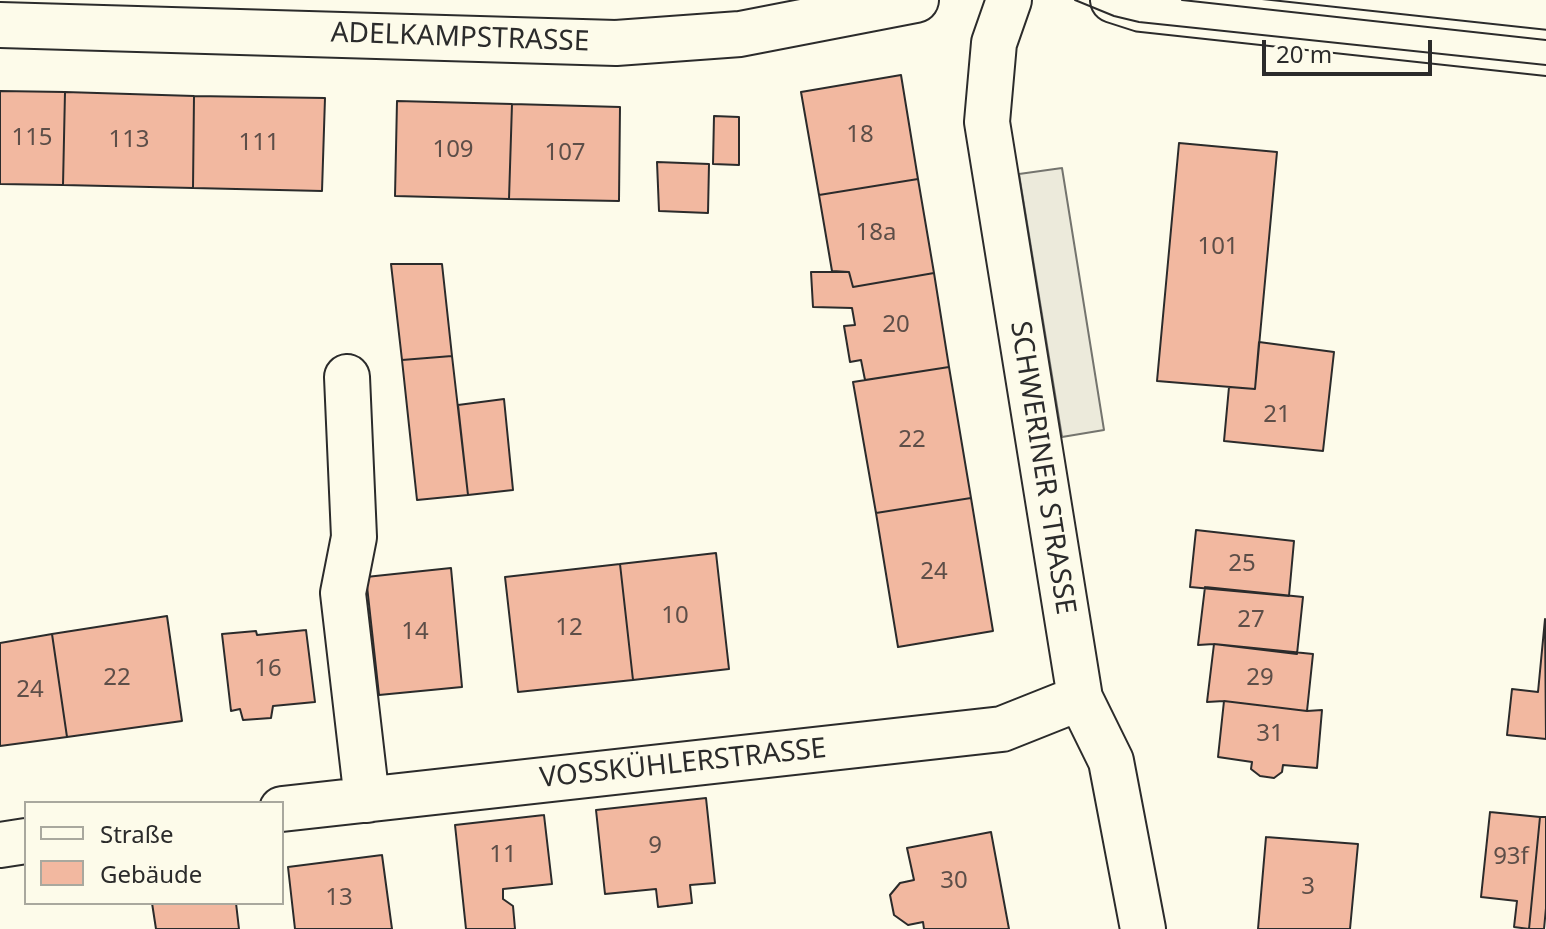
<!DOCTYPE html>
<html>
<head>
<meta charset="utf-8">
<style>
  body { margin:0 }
  #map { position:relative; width:1546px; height:929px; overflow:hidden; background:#fdfbea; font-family:"Noto Sans",sans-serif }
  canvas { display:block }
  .legend { position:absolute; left:24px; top:801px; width:260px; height:104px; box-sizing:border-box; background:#fdfbea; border:2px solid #a9a89e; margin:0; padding:10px 14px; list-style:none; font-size:24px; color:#2b2b2b }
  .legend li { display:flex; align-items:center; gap:16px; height:40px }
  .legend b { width:40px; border:2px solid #a9a89e }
  .scale { position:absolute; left:1262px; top:40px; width:170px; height:36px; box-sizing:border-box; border:4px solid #2b2b2b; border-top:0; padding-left:10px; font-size:24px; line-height:28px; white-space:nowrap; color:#2b2b2b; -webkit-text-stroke:6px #fdfbea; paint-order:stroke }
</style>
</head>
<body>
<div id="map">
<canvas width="1546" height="929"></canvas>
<ul class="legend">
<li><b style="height:10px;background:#fdfbea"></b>Straße</li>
<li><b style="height:22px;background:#f2b8a0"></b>Gebäude</li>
</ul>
<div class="scale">20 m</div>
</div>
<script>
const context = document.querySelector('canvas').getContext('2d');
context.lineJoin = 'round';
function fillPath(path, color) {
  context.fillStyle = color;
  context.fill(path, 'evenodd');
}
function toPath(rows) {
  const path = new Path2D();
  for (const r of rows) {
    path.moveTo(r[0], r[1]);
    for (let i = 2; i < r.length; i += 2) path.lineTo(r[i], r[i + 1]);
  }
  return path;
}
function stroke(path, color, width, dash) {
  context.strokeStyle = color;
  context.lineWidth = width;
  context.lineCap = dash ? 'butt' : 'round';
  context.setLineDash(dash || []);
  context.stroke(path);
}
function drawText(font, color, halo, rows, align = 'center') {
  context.font = font + ' "Noto Sans",sans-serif';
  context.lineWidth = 6;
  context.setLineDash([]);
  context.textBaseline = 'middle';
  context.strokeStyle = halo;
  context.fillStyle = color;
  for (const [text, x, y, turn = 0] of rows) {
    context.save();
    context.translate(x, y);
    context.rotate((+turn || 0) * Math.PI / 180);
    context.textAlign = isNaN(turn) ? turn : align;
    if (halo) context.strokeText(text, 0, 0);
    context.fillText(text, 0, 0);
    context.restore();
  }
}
const parking = toPath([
  [1062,168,1104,430,1062,437,1019,174,1062,168]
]);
const building = toPath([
  [901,75,918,179,819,195,801,92,901,75],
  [0,91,65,92,63,185,0,184,0,91],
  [65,92,194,96,193,188,63,185,65,92],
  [194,96,325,98,322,191,193,188,194,96],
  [397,101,512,104,509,199,395,196,397,101],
  [512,104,620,107,619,201,509,199,512,104],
  [714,116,739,117,739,165,713,164,714,116],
  [1179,143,1277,152,1255,389,1157,381,1179,143],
  [657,162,709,164,708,213,659,211,657,162],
  [918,179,934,273,853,287,849,272,832,271,819,195,918,179],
  [391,264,442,264,452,356,402,360,391,264],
  [811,272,849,272,853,287,934,273,949,367,865,380,861,360,850,362,844,326,855,325,852,308,813,307,811,272],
  [1259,342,1334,352,1323,451,1224,441,1229,387,1255,389,1259,342],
  [452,356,468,495,417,500,402,360,452,356],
  [949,367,971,498,876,513,853,382,949,367],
  [504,399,513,490,468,495,458,405,504,399],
  [971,498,993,631,898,647,876,513,971,498],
  [1196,530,1294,541,1289,596,1190,587,1196,530],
  [716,553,729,669,633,680,620,564,716,553],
  [620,564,633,680,518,692,505,577,620,564],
  [451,568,462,687,379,695,366,577,451,568],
  [1205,587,1303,597,1297,654,1214,644,1198,645,1205,587],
  [167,616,182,721,67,737,52,634,167,616],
  [1545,619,1546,739,1507,735,1512,689,1538,692,1545,619],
  [306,630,315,702,273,706,271,718,243,720,240,709,231,711,222,634,256,631,257,635,306,630],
  [52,634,67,737,0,746,0,643,52,634],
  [1214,644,1313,654,1307,711,1224,701,1207,702,1214,644],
  [1224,701,1307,711,1322,710,1317,768,1283,765,1282,772,1274,778,1260,776,1251,769,1252,762,1218,757,1224,701],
  [706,798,715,883,690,885,692,903,658,907,656,889,605,894,596,810,706,798],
  [1490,812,1540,817,1529,929,1514,927,1517,901,1481,897,1490,812],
  [544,815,552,884,503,889,503,899,513,906,515,929,466,929,455,825,544,815],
  [1540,817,1546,817,1546,908,1544,929,1529,929,1540,817],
  [991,832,1009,929,924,929,923,922,908,925,894,915,890,895,900,883,914,880,907,848,991,832],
  [1266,837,1358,844,1350,929,1258,929,1266,837],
  [382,855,392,929,295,929,288,867,382,855],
  [152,903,236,903,239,929,156,929,152,903]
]);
const minor = toPath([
  [1009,0,994,43,987,122,1080,698,1111,761,1143,929],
  [1113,0,1141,9,1546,53],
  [0,25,616,43,740,34,916,0],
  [347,377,354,537,343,593,367,800],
  [282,809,1002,729,1080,698],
  [0,845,26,841]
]);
const tram = toPath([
  [1075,0,1114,16,1139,22,1546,65],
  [1182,0,1546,40]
]);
const numberNames = [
  ["18",860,135],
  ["115",32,138],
  ["113",129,140],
  ["111",259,143],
  ["109",453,150],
  ["107",565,153],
  ["18a",876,233],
  ["101",1218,247],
  ["20",896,325],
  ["21",1277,415],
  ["22",912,440],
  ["25",1242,564],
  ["24",934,572],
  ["10",675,616],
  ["27",1251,620],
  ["12",569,628],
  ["14",415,632],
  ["16",268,669],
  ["22",117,678],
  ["29",1260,678],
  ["24",30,690],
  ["31",1270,734],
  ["9",655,846],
  ["11",503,855],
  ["93f",1511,857],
  ["30",954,881],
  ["3",1308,887],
  ["13",339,898]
];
const streetNames = [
  ["ADELKAMPSTRASSE",460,38,2],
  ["SCHWERINER STRASSE",1042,468,81],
  ["VOSSKÜHLERSTRASSE",683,764,-6]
];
fillPath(parking, '#eceadb');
stroke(parking, '#74746e', 2);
fillPath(building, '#f2b8a0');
stroke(building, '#2b2b2b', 2);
stroke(minor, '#2b2b2b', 48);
stroke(minor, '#fdfbea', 44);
stroke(tram, '#2b2b2b', 2);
drawText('24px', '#5d4e48', null, numberNames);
drawText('28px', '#2b2b2b', '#fdfbea', streetNames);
</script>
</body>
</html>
